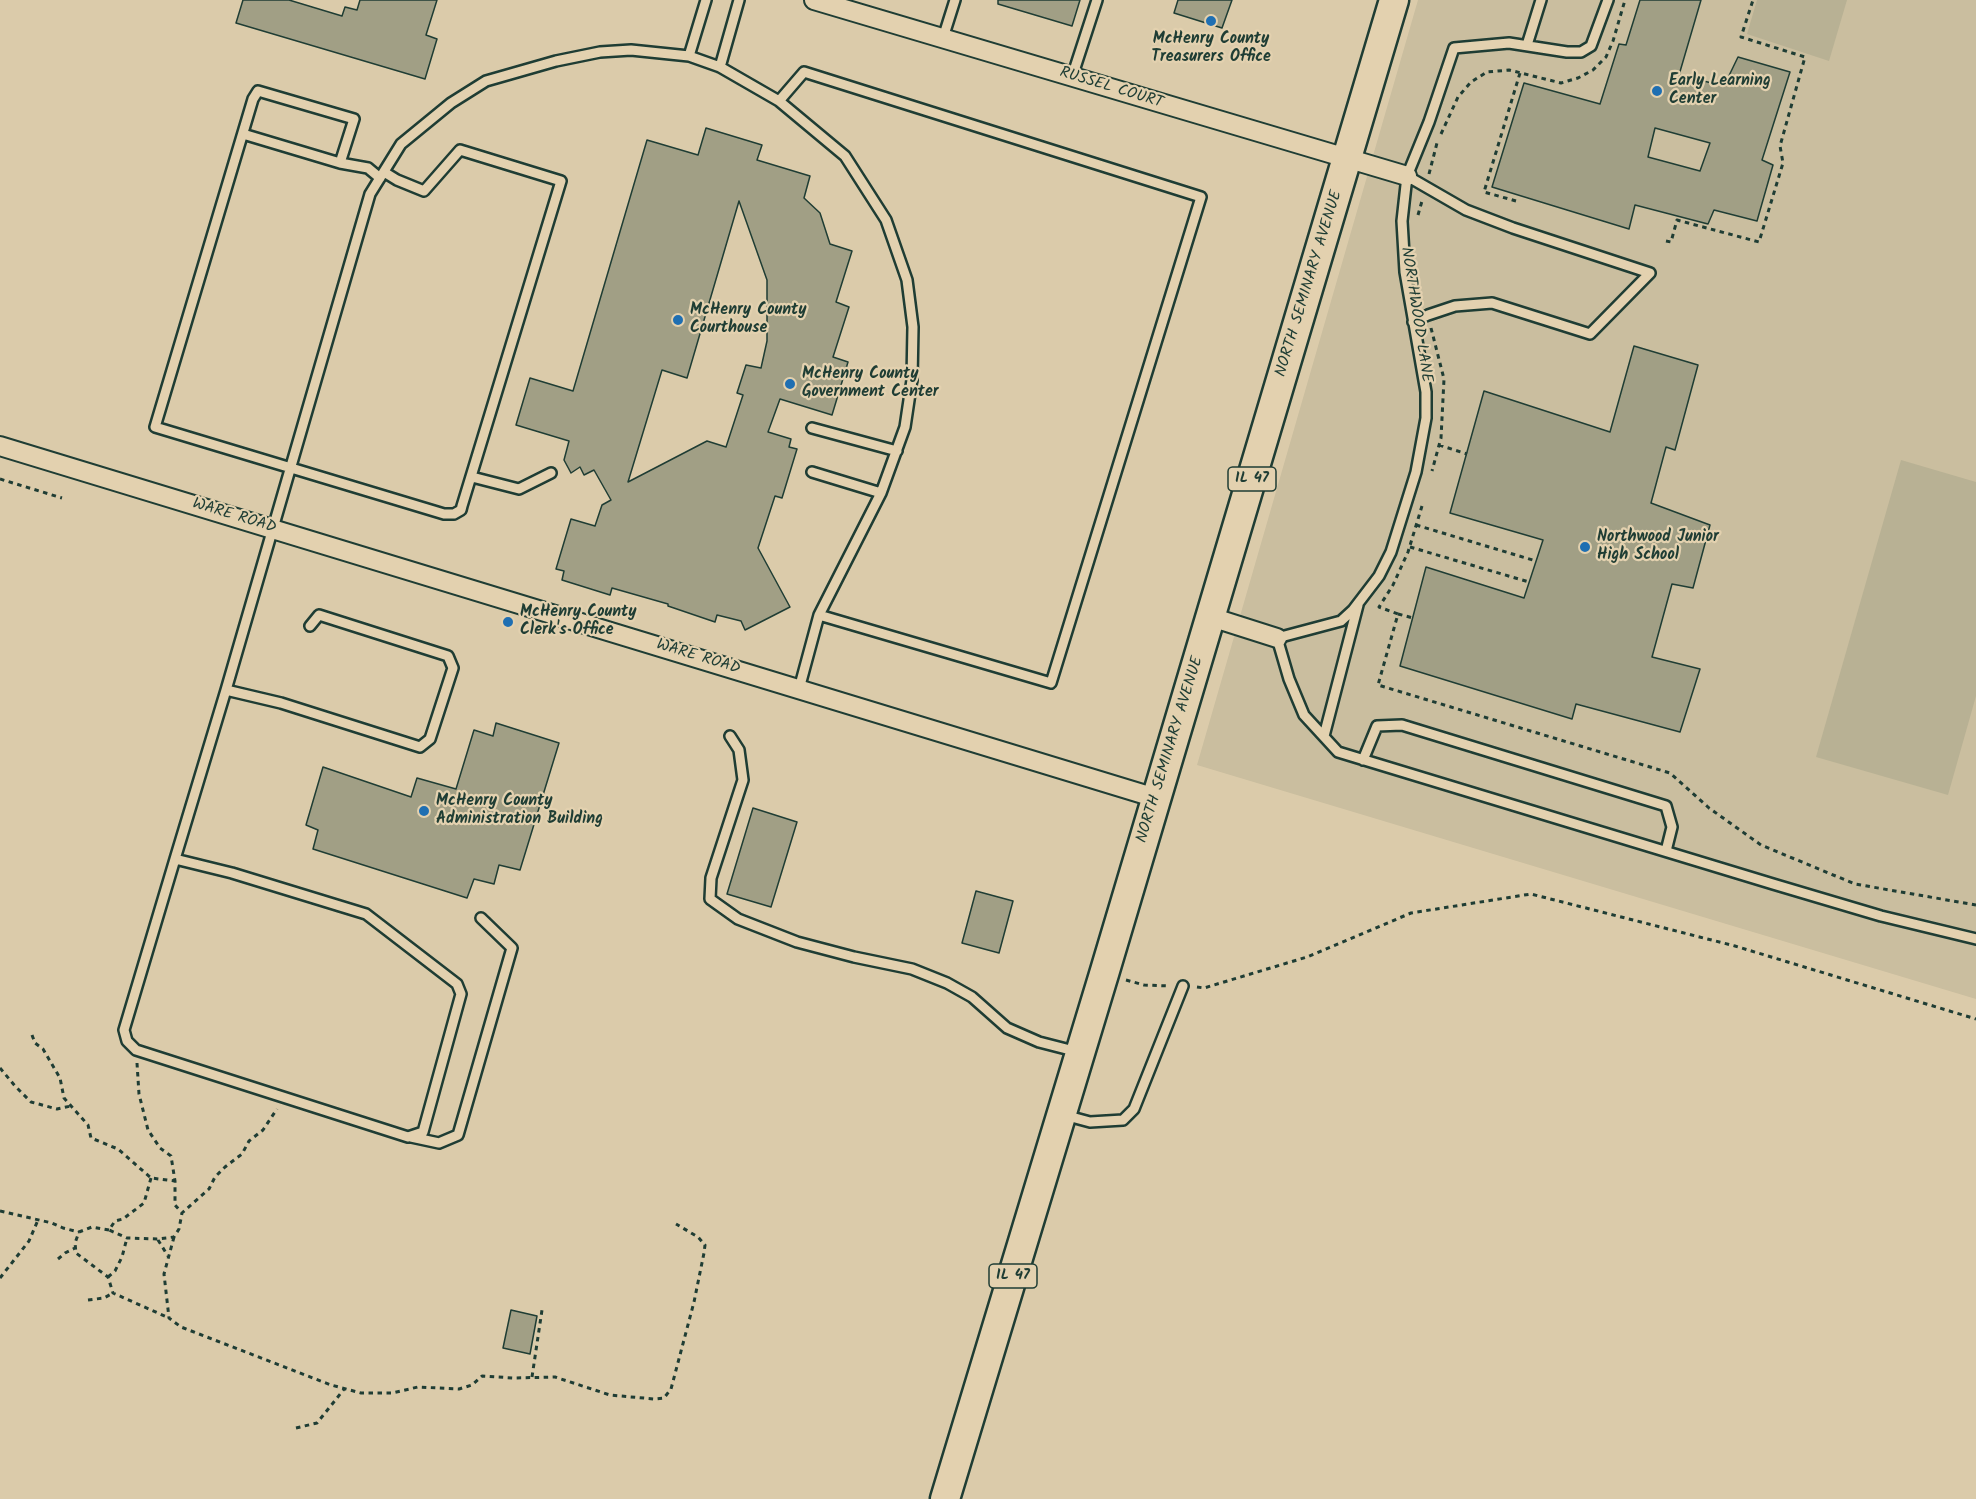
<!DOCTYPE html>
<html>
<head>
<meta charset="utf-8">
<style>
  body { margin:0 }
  canvas { display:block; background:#dbcbaa }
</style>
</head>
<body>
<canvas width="1976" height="1499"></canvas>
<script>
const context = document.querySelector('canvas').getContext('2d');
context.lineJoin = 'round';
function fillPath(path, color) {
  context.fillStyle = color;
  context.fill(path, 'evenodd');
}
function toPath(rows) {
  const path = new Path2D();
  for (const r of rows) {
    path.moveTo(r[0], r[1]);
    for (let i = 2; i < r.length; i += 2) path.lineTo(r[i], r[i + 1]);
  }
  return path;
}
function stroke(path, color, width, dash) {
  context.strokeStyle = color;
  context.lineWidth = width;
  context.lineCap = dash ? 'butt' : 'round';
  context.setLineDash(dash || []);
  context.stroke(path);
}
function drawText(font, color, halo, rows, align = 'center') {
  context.font = font + ' Kalam,sans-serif';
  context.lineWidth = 4.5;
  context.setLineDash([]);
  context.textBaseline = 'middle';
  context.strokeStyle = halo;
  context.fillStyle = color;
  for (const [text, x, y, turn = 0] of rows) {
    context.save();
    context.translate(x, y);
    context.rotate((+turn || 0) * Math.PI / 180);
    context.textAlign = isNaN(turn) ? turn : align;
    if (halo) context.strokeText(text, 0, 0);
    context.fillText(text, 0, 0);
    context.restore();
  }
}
const built = toPath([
  [1418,0,1976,0,1976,999,1197,765]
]);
const green = toPath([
  [1757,0,1847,0,1829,61,1747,34],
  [1901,460,1976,482,1976,696,1948,795,1816,757]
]);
const building = toPath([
  [243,0,289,0,342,16,345,7,357,10,360,0,437,0,426,35,437,39,425,79,236,23,243,0],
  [998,0,1080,0,1072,26,998,4,998,0],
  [1178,0,1232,0,1222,28,1174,13,1178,0],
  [1640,0,1701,0,1679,75,1724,86,1738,57,1790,72,1762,160,1773,165,1757,221,1714,210,1708,224,1635,205,1629,229,1492,187,1524,83,1600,104,1619,44,1626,45,1640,0],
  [1655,128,1710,143,1700,171,1648,157,1655,128],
  [706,128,762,145,757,160,810,176,804,198,820,213,830,244,852,251,836,302,849,307,833,357,848,362,832,415,780,399,768,432,791,439,789,447,797,449,782,498,775,496,758,548,790,607,745,630,741,621,717,615,715,622,668,606,668,604,612,588,610,595,562,580,564,571,556,569,571,519,595,526,602,505,611,500,594,470,584,475,580,467,571,473,564,460,569,441,516,425,530,378,573,391,647,140,698,155,706,128],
  [739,201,767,280,767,341,761,368,746,365,737,393,743,395,726,447,707,441,628,482,662,370,687,378,739,201],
  [1634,346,1698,365,1675,450,1666,447,1651,503,1710,525,1693,588,1672,584,1652,657,1700,669,1680,732,1576,704,1572,719,1400,666,1426,567,1524,598,1543,540,1450,513,1484,391,1610,432,1634,346],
  [496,723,559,743,520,870,499,865,494,884,474,879,467,898,313,849,318,830,306,825,323,767,411,797,417,778,456,789,474,730,493,736,496,723],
  [753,808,797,822,771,907,727,894,753,808],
  [976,891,1013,901,999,953,962,943,976,891],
  [511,1310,537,1316,530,1354,503,1348,511,1310]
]);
const path = toPath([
  [1441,134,1458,97,1471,82,1487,72,1509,70,1561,83,1578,78,1593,70,1606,57,1613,41,1625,0],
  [1429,174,1437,143],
  [1516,201,1484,192,1520,73],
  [1418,215,1422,201],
  [1666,241,1671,242,1677,220,1759,242,1783,163,1780,146,1805,57,1741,37,1753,0],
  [1431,328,1444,379,1441,438,1432,471],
  [1439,445,1467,454],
  [0,479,62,498],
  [1422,506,1408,552,1393,585,1379,607,1398,614,1378,685,1670,773,1709,808,1761,845,1855,884,1976,905],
  [1416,525,1536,561],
  [1410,547,1529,582],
  [1398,614,1413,618],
  [1126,980,1144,985,1169,986],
  [1197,987,1204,988,1307,957,1411,913,1531,894,1735,946,1976,1019],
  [32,1035,35,1043,43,1049,60,1078,64,1098,88,1125,91,1138,118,1149,151,1178,175,1181],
  [137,1063,139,1094,148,1130,160,1148,171,1156,175,1181,175,1205,182,1213,209,1189,215,1177,225,1167,242,1154,249,1141,263,1130,277,1109],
  [0,1068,15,1086,31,1102,57,1109,71,1106],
  [151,1178,144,1203,123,1219,115,1221,109,1230,127,1238,157,1239,174,1237,179,1229,182,1213],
  [0,1211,52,1223,63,1228,79,1232],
  [109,1230,92,1227,79,1232,75,1243,76,1253,108,1277,113,1293,169,1318],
  [174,1237,164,1274,169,1318,181,1327,331,1385,361,1393,392,1393,418,1387,459,1389,472,1385,482,1376,513,1378,555,1377,610,1395,654,1399,664,1398,671,1389,694,1302,704,1253,705,1245,698,1237,676,1224],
  [158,1240,168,1256],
  [58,1259,65,1253,75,1248],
  [108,1277,115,1271,122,1257,127,1238],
  [0,1278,29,1241,38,1220],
  [88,1300,104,1298,113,1293],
  [532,1377,542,1310],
  [296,1428,317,1423,345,1388]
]);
const service = toPath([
  [1608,0,1591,46,1581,52,1567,52,1509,43,1454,48,1429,122,1407,176,1402,221,1405,272,1426,392,1426,418,1416,472,1391,552,1379,576,1353,610,1341,621,1277,638,1289,679,1304,715,1338,752,1773,884,1881,916,1976,939],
  [943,38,955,0],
  [1527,45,1541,0],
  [689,56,706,0],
  [720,67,739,0],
  [1072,77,1097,0],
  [779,101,804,72,1201,197,1051,683,819,615],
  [243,134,340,163],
  [1407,176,1466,210,1513,228,1650,273,1590,334,1492,303,1455,306,1428,315,1413,322],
  [380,178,368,168,340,163,354,119,258,91,253,99,155,427,444,514,454,514,461,510,462,506,561,181,460,150,424,191,397,180,384,172],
  [812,428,897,451],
  [812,472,881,493],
  [472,477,519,489,551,473],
  [226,690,281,703,420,747,430,739,453,668,448,656,319,615,310,626],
  [730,736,739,750,743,780,711,878,710,899,738,919,797,942,854,957,912,969,947,983,972,997,1007,1028,1039,1042,1078,1052],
  [1324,736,1358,605],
  [1363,760,1377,726,1402,725,1666,806,1672,827,1666,851],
  [175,859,232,873,366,914,457,984,461,994,423,1132,408,1137,136,1050,127,1041,124,1030,175,859,226,690,370,194,401,144,451,103,486,81,556,61,600,52,631,50,689,56,720,67,779,101,845,156,886,220,907,280,913,327,912,380,905,427,881,493,819,615,799,689],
  [1064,1115,1090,1122,1123,1120,1134,1109,1183,986],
  [411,1137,439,1143,458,1135,512,948,481,918]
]);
const minor = toPath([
  [814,0,1407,176],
  [0,446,1156,798],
  [1211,617,1277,638]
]);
const primary = toPath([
  [945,1499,1104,974,1394,0]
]);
const markers = [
  [1211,21,6,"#1f6fb2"],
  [1657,91,6,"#1f6fb2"],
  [678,320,6,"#1f6fb2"],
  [790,384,6,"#1f6fb2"],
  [1585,547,6,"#1f6fb2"],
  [508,622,6,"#1f6fb2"],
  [424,811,6,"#1f6fb2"]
];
const shields = [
  [1252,479,48],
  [1013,1276,48]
];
const shieldNames = [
  ["IL 47",1252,479],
  ["IL 47",1013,1276]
];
const poiNames = [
  ["McHenry County",1211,40,"center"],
  ["Treasurers Office",1211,58,"center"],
  ["Early Learning",1669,82],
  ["Center",1669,100],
  ["McHenry County",690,311],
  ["Courthouse",690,329],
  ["McHenry County",802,375],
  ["Government Center",802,393],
  ["Northwood Junior",1597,538],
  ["High School",1597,556],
  ["McHenry County",520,613],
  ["Clerk's Office",520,631],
  ["McHenry County",436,802],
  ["Administration Building",436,820]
];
const streetNames = [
  ["RUSSEL COURT",1111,89,17],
  ["NORTH SEMINARY AVENUE",1310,284,-73],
  ["NORTHWOOD LANE",1415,315,81],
  ["WARE ROAD",234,517,17],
  ["WARE ROAD",698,658,17],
  ["NORTH SEMINARY AVENUE",1171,750,-73]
];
fillPath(built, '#cabe9f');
fillPath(green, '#b8b194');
fillPath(building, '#a19f85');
stroke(building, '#1f3d34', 1.5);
stroke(service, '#1f3d34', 14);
stroke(minor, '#1f3d34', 22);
stroke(primary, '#1f3d34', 33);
stroke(path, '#1f3d34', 3, [4.5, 4.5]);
stroke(service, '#e3d1af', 9);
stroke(minor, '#e3d1af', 18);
stroke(primary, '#e3d1af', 28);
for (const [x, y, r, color] of markers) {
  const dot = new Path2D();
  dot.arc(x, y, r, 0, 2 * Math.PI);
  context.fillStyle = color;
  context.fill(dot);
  stroke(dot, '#e3d1af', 2);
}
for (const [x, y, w] of shields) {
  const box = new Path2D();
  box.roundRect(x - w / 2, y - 12, w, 24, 4.5);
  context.fillStyle = '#e3d1af';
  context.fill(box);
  stroke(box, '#1f3d34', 1.5);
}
drawText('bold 15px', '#1f3d34', null, shieldNames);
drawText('bold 16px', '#1f3d34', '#e3d1af', poiNames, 'left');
drawText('16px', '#1f3d34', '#e3d1af', streetNames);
</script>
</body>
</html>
